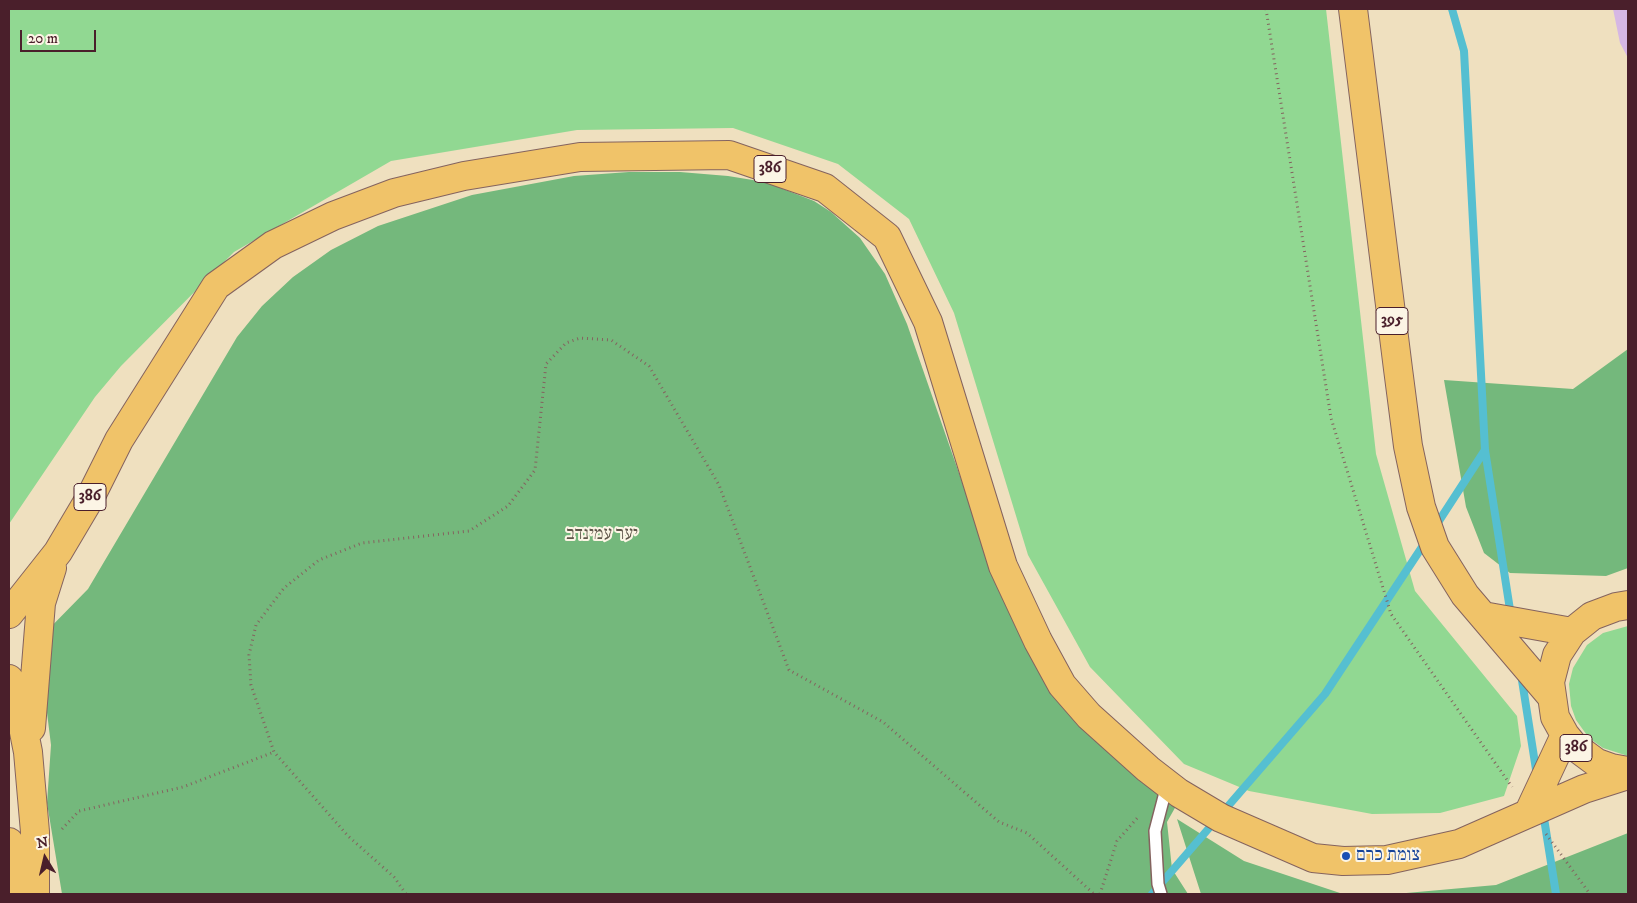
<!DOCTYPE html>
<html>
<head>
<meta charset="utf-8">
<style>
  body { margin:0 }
  #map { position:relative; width:1637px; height:903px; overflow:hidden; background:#efe0bf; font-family:"IM FELL DW Pica",serif }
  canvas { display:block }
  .frame { position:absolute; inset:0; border:10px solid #4a1f2b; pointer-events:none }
  .north { position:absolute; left:20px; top:833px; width:50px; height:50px; -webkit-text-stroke:4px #fcf5e5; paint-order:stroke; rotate:351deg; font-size:14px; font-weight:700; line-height:20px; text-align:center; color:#4a1f2b }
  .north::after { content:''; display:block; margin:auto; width:18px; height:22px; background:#4a1f2b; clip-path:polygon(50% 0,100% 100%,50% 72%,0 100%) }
  .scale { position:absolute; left:20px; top:30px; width:76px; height:22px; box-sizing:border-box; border:2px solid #4a1f2b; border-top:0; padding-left:6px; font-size:15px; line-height:18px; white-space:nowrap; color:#4a1f2b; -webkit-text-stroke:4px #fcf5e5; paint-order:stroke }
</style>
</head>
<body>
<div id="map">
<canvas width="1637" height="903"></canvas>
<div class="frame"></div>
<div class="north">N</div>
<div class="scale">20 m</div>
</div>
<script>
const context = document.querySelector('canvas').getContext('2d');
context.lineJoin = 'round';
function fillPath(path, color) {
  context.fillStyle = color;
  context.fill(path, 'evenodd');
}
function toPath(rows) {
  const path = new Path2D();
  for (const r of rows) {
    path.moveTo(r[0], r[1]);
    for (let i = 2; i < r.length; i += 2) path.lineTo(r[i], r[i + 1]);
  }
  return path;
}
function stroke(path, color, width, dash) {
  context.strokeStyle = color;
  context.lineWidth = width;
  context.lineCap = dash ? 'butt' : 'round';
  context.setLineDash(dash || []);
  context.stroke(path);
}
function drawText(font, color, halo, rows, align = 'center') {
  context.font = font + ' "IM FELL DW Pica","Frank Ruhl Libre",serif';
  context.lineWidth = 4;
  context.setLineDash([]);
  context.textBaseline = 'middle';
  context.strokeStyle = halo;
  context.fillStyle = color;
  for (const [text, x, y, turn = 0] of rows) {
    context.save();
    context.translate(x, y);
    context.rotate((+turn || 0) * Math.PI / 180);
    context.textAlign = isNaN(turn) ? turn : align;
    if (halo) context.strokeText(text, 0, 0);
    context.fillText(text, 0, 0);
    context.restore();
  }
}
const green = toPath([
  [9,9,1326,9,1376,454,1415,591,1517,716,1521,746,1504,796,1440,813,1372,814,1249,791,1184,764,1090,667,1028,555,954,313,909,219,838,164,733,128,577,130,391,161,234,252,121,366,95,397,9,524],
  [1628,626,1628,756,1603,748,1589,738,1576,720,1571,706,1569,684,1573,668,1587,645,1603,633]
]);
const forest = toPath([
  [629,172,680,172,728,176,765,182,814,201,831,212,860,238,885,274,907,324,991,565,1014,619,1176,806,1167,822,1172,869,1188,894,62,894,47,803,51,745,38,640,88,589,237,337,262,306,293,277,331,250,378,226,472,195,574,176],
  [1628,349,1628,568,1606,576,1510,573,1484,553,1466,507,1444,380,1573,389],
  [1177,819,1244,861,1343,894,1201,894],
  [1628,833,1628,894,1395,894,1496,885]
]);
const stream = toPath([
  [1452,9,1464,51,1485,450,1511,616],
  [1435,527,1485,450],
  [1521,674,1537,776],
  [1543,812,1556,894],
  [1152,894,1325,694,1426,541]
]);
const building = toPath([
  [1613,9,1628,9,1628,58,1620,43]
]);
const path = toPath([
  [1266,9,1331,418,1391,614,1512,787],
  [62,829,79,811,183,787,274,752],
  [1546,834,1590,894],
  [406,894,394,877,348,836,274,752,251,685,249,655,256,625,284,588,319,560,362,543,469,531,508,506,535,470,546,364,566,343,580,338,611,340,649,366,719,485,789,670,883,722,999,822,1027,833,1094,894],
  [1100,894,1117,841,1139,816]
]);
const service = toPath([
  [1161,894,1158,884,1155,831,1167,785]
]);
const primary = toPath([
  [1353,9,1398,369,1408,446,1421,507,1435,547,1465,595,1551,696],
  [1628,605,1616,607,1592,616,1572,632,1557,655,1550,682,1555,717,1565,735,1574,746,1597,763,1611,768,1628,771],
  [9,614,58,552,90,498,119,440,216,286,273,245,333,216,394,193,464,176,580,157,729,155,825,188,887,237,928,322,1003,566,1038,641,1062,685,1089,716,1148,769,1179,793,1221,818,1313,858,1343,861,1387,860,1459,844,1584,789,1628,775],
  [1483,616,1572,632],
  [9,679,19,707,28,752,35,832,35,894],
  [31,728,41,603,52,568],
  [1529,812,1565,735],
  [9,842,15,894]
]);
const markers = [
  [1346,856,5,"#1a4fb4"]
];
const shields = [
  [770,169,32],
  [1392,321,32],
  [90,497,32],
  [1576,748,32]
];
const shieldNames = [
  ["386",770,169],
  ["395",1392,321],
  ["386",90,497],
  ["386",1576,748]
];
const parkNames = [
  ["יער עמינדב",602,535]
];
const transitNames = [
  ["צומת כרם",1356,856]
];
fillPath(green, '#91d892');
fillPath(forest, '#74b87c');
stroke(stream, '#55bfd1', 8);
fillPath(building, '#d6b7e4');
stroke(service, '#84635f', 14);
stroke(primary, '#84635f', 30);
stroke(path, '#84635f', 3, [1, 4]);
stroke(service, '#fff', 11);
stroke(primary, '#f0c369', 28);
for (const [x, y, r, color] of markers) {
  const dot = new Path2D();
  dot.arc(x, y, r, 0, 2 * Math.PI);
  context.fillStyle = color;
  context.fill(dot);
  stroke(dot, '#fcf5e5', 2);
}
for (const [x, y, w] of shields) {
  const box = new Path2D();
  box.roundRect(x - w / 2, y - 13.5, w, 27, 4);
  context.fillStyle = '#fcf5e5';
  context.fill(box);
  stroke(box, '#4a1f2b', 1);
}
drawText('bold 16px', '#4a1f2b', null, shieldNames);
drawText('18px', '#5f564a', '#fcf5e5', parkNames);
drawText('18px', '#164399', '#fcf5e5', transitNames, 'left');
</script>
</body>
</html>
